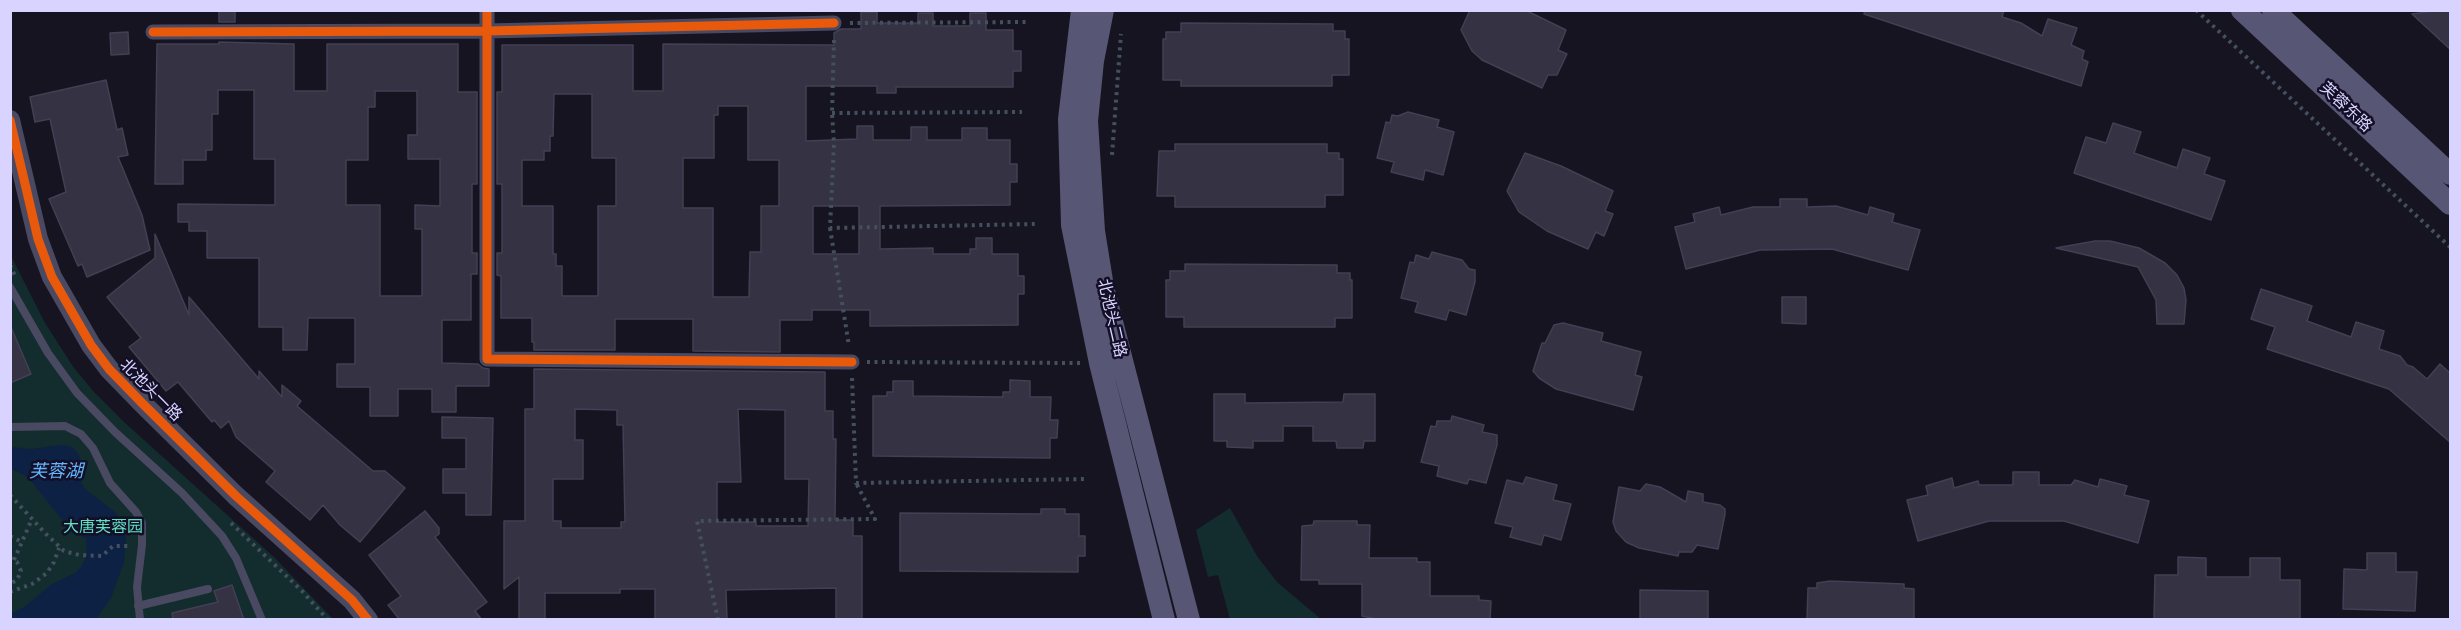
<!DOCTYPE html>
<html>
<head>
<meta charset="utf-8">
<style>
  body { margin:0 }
  #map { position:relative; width:2461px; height:630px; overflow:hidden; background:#161421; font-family:"Public Sans",sans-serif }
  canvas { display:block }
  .frame { position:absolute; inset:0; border:12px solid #d9d4ff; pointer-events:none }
</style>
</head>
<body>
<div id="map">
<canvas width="2461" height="630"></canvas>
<div class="frame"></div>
</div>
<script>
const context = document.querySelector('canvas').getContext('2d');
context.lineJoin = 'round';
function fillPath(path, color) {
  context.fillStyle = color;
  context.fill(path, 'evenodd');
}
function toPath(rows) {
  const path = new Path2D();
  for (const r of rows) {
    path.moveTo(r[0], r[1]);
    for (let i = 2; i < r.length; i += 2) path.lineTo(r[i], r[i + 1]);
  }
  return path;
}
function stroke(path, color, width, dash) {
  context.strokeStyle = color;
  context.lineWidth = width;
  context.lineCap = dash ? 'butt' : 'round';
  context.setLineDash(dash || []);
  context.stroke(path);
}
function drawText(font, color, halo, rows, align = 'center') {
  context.font = font + ' "Public Sans","Noto Sans SC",sans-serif';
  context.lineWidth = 5;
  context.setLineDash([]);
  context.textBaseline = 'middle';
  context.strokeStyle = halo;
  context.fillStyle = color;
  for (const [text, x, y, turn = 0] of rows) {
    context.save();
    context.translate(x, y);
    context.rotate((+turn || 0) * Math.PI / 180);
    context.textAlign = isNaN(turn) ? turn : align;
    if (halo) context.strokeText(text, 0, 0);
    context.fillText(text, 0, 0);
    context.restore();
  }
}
const green = toPath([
  [10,254,45,323,74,368,94,392,124,422,275,558,333,619,11,619],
  [1230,508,1257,556,1277,582,1321,619,1230,619,1218,575,1208,577,1196,530]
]);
const water = toPath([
  [62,445,72,447,78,453,81,461,81,481,84,488,115,512,123,523,126,539,124,562,111,598,96,619,11,619,11,614,24,607,52,584,75,573,81,567,87,555,86,539,67,526,28,477,11,469,11,447,31,449]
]);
const building = toPath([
  [219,10,235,10,235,22,219,22,219,10],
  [1470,10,1525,10,1566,30,1558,50,1567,54,1557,75,1548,75,1542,88,1482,60,1472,51,1461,30,1470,10],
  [1865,10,2004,10,2002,17,2021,23,2042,36,2048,19,2077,28,2071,45,2084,51,2082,59,2088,62,2081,86,1864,14,1865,10],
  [2441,10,2451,10,2451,50,2412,14,2441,10],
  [861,12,877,12,877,23,918,23,918,13,933,13,933,26,970,26,970,13,986,13,986,30,1013,30,1013,51,1021,51,1021,71,1013,71,1013,87,896,87,896,93,877,93,877,86,806,86,806,141,857,139,857,126,873,126,873,140,911,140,911,127,927,127,927,140,962,140,962,128,987,128,987,140,1010,140,1010,164,1017,164,1017,182,1010,182,1010,205,880,206,880,249,933,248,933,254,970,254,970,249,976,249,976,238,992,238,992,254,1018,254,1018,276,1024,276,1024,294,1018,294,1018,325,870,326,870,310,812,310,812,320,780,320,780,352,693,351,693,319,615,319,615,350,534,350,534,342,532,342,532,318,501,318,501,276,497,275,497,253,502,253,502,184,497,184,497,92,502,92,502,45,633,45,633,91,663,91,663,44,834,45,834,33,841,29,861,29,861,12],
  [554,94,592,94,592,158,616,158,616,206,598,206,598,296,562,296,562,266,556,266,556,254,553,254,553,206,522,206,522,160,544,160,544,151,550,151,550,136,553,136,554,94],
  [718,106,748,106,748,160,779,160,779,206,761,206,761,252,750,252,749,297,713,297,713,208,683,208,683,158,714,158,714,115,718,115,718,106],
  [813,206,859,206,859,254,813,254,813,206],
  [1181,23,1333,24,1333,31,1345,31,1345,39,1349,39,1349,75,1332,75,1332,86,1181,86,1181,80,1163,80,1163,39,1166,39,1166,32,1181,32,1181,23],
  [128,32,129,54,111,55,110,33,128,32],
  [219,42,294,44,294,91,327,91,327,44,458,44,458,92,477,92,477,184,472,184,472,253,477,253,477,274,471,274,471,320,442,320,442,363,478,364,483,368,489,369,489,386,456,386,456,412,432,412,432,389,398,389,398,416,370,416,370,387,337,387,337,364,355,364,355,318,308,318,307,350,283,350,283,327,259,327,259,258,207,258,207,231,189,231,189,222,178,222,178,204,275,205,275,159,254,159,254,90,218,90,218,114,212,114,212,150,206,150,206,160,183,160,183,184,155,184,157,44,219,44,219,42],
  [375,91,417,91,417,135,408,135,408,159,440,159,440,206,415,205,415,229,422,229,422,296,380,296,380,205,346,205,346,160,368,160,368,107,375,107,375,91],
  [106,80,117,130,122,128,128,155,118,157,142,215,150,250,87,277,82,264,78,266,49,199,66,192,50,119,35,122,30,97,106,80],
  [1408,112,1439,120,1437,127,1454,132,1443,175,1425,170,1423,180,1391,172,1394,162,1377,158,1386,122,1390,123,1392,115,1398,116,1408,112],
  [2113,123,2141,132,2134,153,2177,168,2183,149,2210,158,2204,174,2225,181,2211,220,2074,173,2086,137,2106,143,2113,123],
  [1175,144,1327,144,1327,153,1339,153,1339,159,1343,159,1343,195,1325,195,1325,207,1175,207,1175,196,1157,196,1159,151,1175,151,1175,144],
  [1525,153,1561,166,1613,191,1605,211,1613,214,1604,236,1596,232,1588,249,1547,231,1519,212,1507,191,1525,153],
  [1780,199,1807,199,1807,207,1836,206,1868,215,1870,207,1894,214,1892,222,1920,230,1908,270,1832,249,1760,250,1686,269,1675,227,1695,222,1693,214,1719,207,1721,215,1753,207,1780,207,1780,199],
  [155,234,189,315,189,297,259,379,259,371,282,397,282,385,301,401,297,406,373,471,385,471,405,488,360,542,340,525,323,505,310,520,266,482,275,471,236,437,229,421,221,428,214,420,212,422,178,382,166,391,129,347,141,338,107,297,155,258,155,234],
  [2095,241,2110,241,2139,248,2165,263,2177,275,2184,288,2186,300,2184,324,2157,324,2156,300,2138,267,2056,248,2095,241],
  [1432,252,1462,260,1469,269,1475,270,1475,282,1466,315,1449,310,1446,320,1415,312,1418,302,1401,298,1410,262,1414,263,1416,255,1429,259,1432,252],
  [1185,264,1337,265,1337,273,1350,273,1350,280,1352,280,1352,318,1335,318,1335,327,1184,327,1184,317,1166,317,1166,280,1170,280,1170,271,1185,271,1185,264],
  [2261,289,2312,306,2307,321,2351,337,2356,322,2384,331,2379,349,2400,356,2407,365,2413,367,2427,379,2440,364,2451,374,2451,443,2389,389,2267,349,2275,327,2251,319,2261,289],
  [1782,297,1806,297,1806,324,1782,323,1782,297],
  [1563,323,1603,333,1601,341,1641,352,1635,375,1642,377,1633,410,1556,389,1539,378,1533,371,1542,343,1545,343,1554,325,1563,323],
  [10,325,31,374,10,383,10,325],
  [534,369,825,372,825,411,833,411,833,439,836,439,835,520,853,520,853,536,862,536,862,620,836,620,836,588,726,590,727,620,655,620,655,589,620,589,620,593,545,593,545,620,519,620,519,577,504,589,504,521,525,521,525,409,534,409,534,369],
  [575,409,617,410,617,425,623,425,625,522,621,522,621,528,561,528,561,521,553,521,553,479,583,479,583,440,575,440,575,409],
  [738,409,785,410,785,479,809,479,808,526,756,526,756,522,717,522,717,482,741,482,738,409],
  [1010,380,1030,381,1030,397,1051,397,1050,420,1058,420,1057,438,1050,438,1050,458,873,456,873,396,887,396,887,392,893,392,893,381,913,381,913,396,1003,397,1003,392,1010,392,1010,380],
  [1214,394,1245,394,1245,403,1343,402,1344,394,1375,394,1375,441,1364,441,1363,448,1337,448,1336,441,1313,441,1313,426,1283,426,1283,441,1253,441,1253,448,1227,447,1227,441,1214,441,1214,394],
  [1452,416,1484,425,1482,432,1497,435,1497,445,1486,483,1469,479,1467,484,1437,476,1439,466,1421,462,1431,426,1436,427,1437,421,1451,421,1452,416],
  [442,417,493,418,491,515,466,515,466,493,443,493,443,469,466,469,466,438,442,438,442,417],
  [2013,472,2039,472,2039,485,2071,485,2075,480,2098,487,2100,479,2127,486,2124,495,2149,501,2138,543,2064,521,1989,521,1918,541,1907,500,1928,495,1926,486,1952,478,1954,488,1978,481,1979,485,2013,485,2013,472],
  [1526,477,1557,485,1553,500,1571,504,1561,540,1544,535,1541,545,1510,537,1513,527,1495,523,1507,480,1523,484,1526,477],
  [1646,484,1660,487,1686,502,1688,491,1703,494,1703,502,1720,505,1725,509,1725,514,1718,549,1697,545,1692,552,1679,552,1678,556,1639,548,1626,542,1616,531,1613,522,1619,487,1640,491,1646,484],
  [1041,509,1065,509,1065,514,1079,514,1079,536,1085,536,1085,556,1078,556,1078,572,900,571,900,513,1041,514,1041,509],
  [425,511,439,528,439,534,435,537,487,602,475,611,482,620,400,620,388,605,401,596,369,555,425,511],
  [1314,521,1357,521,1357,525,1370,525,1369,558,1417,558,1417,562,1430,562,1430,596,1479,596,1479,600,1491,601,1490,620,1381,620,1362,616,1362,584,1319,584,1319,580,1301,580,1302,526,1313,525,1314,521],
  [2367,553,2396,553,2396,572,2417,572,2415,611,2343,609,2344,569,2367,570,2367,553],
  [2178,557,2206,558,2206,577,2250,577,2250,558,2280,558,2280,580,2300,580,2300,620,2154,619,2155,575,2178,575,2178,557],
  [1830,581,1904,584,1904,588,1914,589,1914,620,1807,620,1808,588,1817,588,1817,583,1830,581],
  [232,585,244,620,173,620,172,613,218,602,214,591,232,585],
  [1640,590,1708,591,1708,620,1640,620,1640,590]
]);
const path = toPath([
  [2196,10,2450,247],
  [850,23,1027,22],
  [834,40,832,113,834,143,830,228,1036,224],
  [832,113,1022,112],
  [1112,155,1121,34],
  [830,228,849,346],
  [10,265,15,276],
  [867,362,1081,363],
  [852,378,856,483,1084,479],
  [10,495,46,534,64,551,79,555,102,556,113,546,131,546],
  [231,523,302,591,328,620],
  [10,536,22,542],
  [10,558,17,562,21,571,17,580,10,584],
  [14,560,32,519],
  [10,592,32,584,47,573,54,562,59,548],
  [718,620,697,521,875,519,856,483]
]);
const service = toPath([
  [10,287,48,353,77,393,115,432,182,493,222,536,236,558,262,620],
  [10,427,65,426,81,434,93,448,110,483,136,512,142,523,142,545,137,587,140,620],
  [138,606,208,589]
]);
const minor = toPath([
  [487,10,487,359,852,362],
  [153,32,487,31,834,23]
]);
const tertiary = toPath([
  [10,120,38,239,52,277,91,345,109,369,142,403,236,496,352,600,368,620]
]);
const secondary = toPath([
  [1082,10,1069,119,1072,225,1100,363,1164,620],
  [1103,10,1093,61,1087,121,1094,231,1103,287,1189,620],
  [2242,10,2450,204],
  [2273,10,2450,174]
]);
const cycleway = toPath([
  [487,10,487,359,852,362],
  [153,32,487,31,834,23],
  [10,120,38,239,52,277,91,345,109,369,142,403,236,496,352,600,368,620]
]);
const streetNames = [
  ["芙蓉东路",2346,107,43],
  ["北池头二路",1112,318,77],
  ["北池头一路",151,390,45]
];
const parkNames = [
  ["大唐芙蓉园",103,527]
];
const waterNames = [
  ["芙蓉湖",56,471]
];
fillPath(green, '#132c2d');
fillPath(water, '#0d2144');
fillPath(building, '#343243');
stroke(building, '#433f54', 1.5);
stroke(path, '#44505f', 4, [3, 4.5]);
stroke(service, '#4a4962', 8);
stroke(minor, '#4a4962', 15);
stroke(tertiary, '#4a4962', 20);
stroke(secondary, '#575674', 22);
stroke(cycleway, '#e8590c', 9);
drawText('16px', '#d9d4ff', '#130f26', streetNames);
drawText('16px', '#5fe0c0', '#130f26', parkNames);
drawText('italic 18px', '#62b6ff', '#130f26', waterNames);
</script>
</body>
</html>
